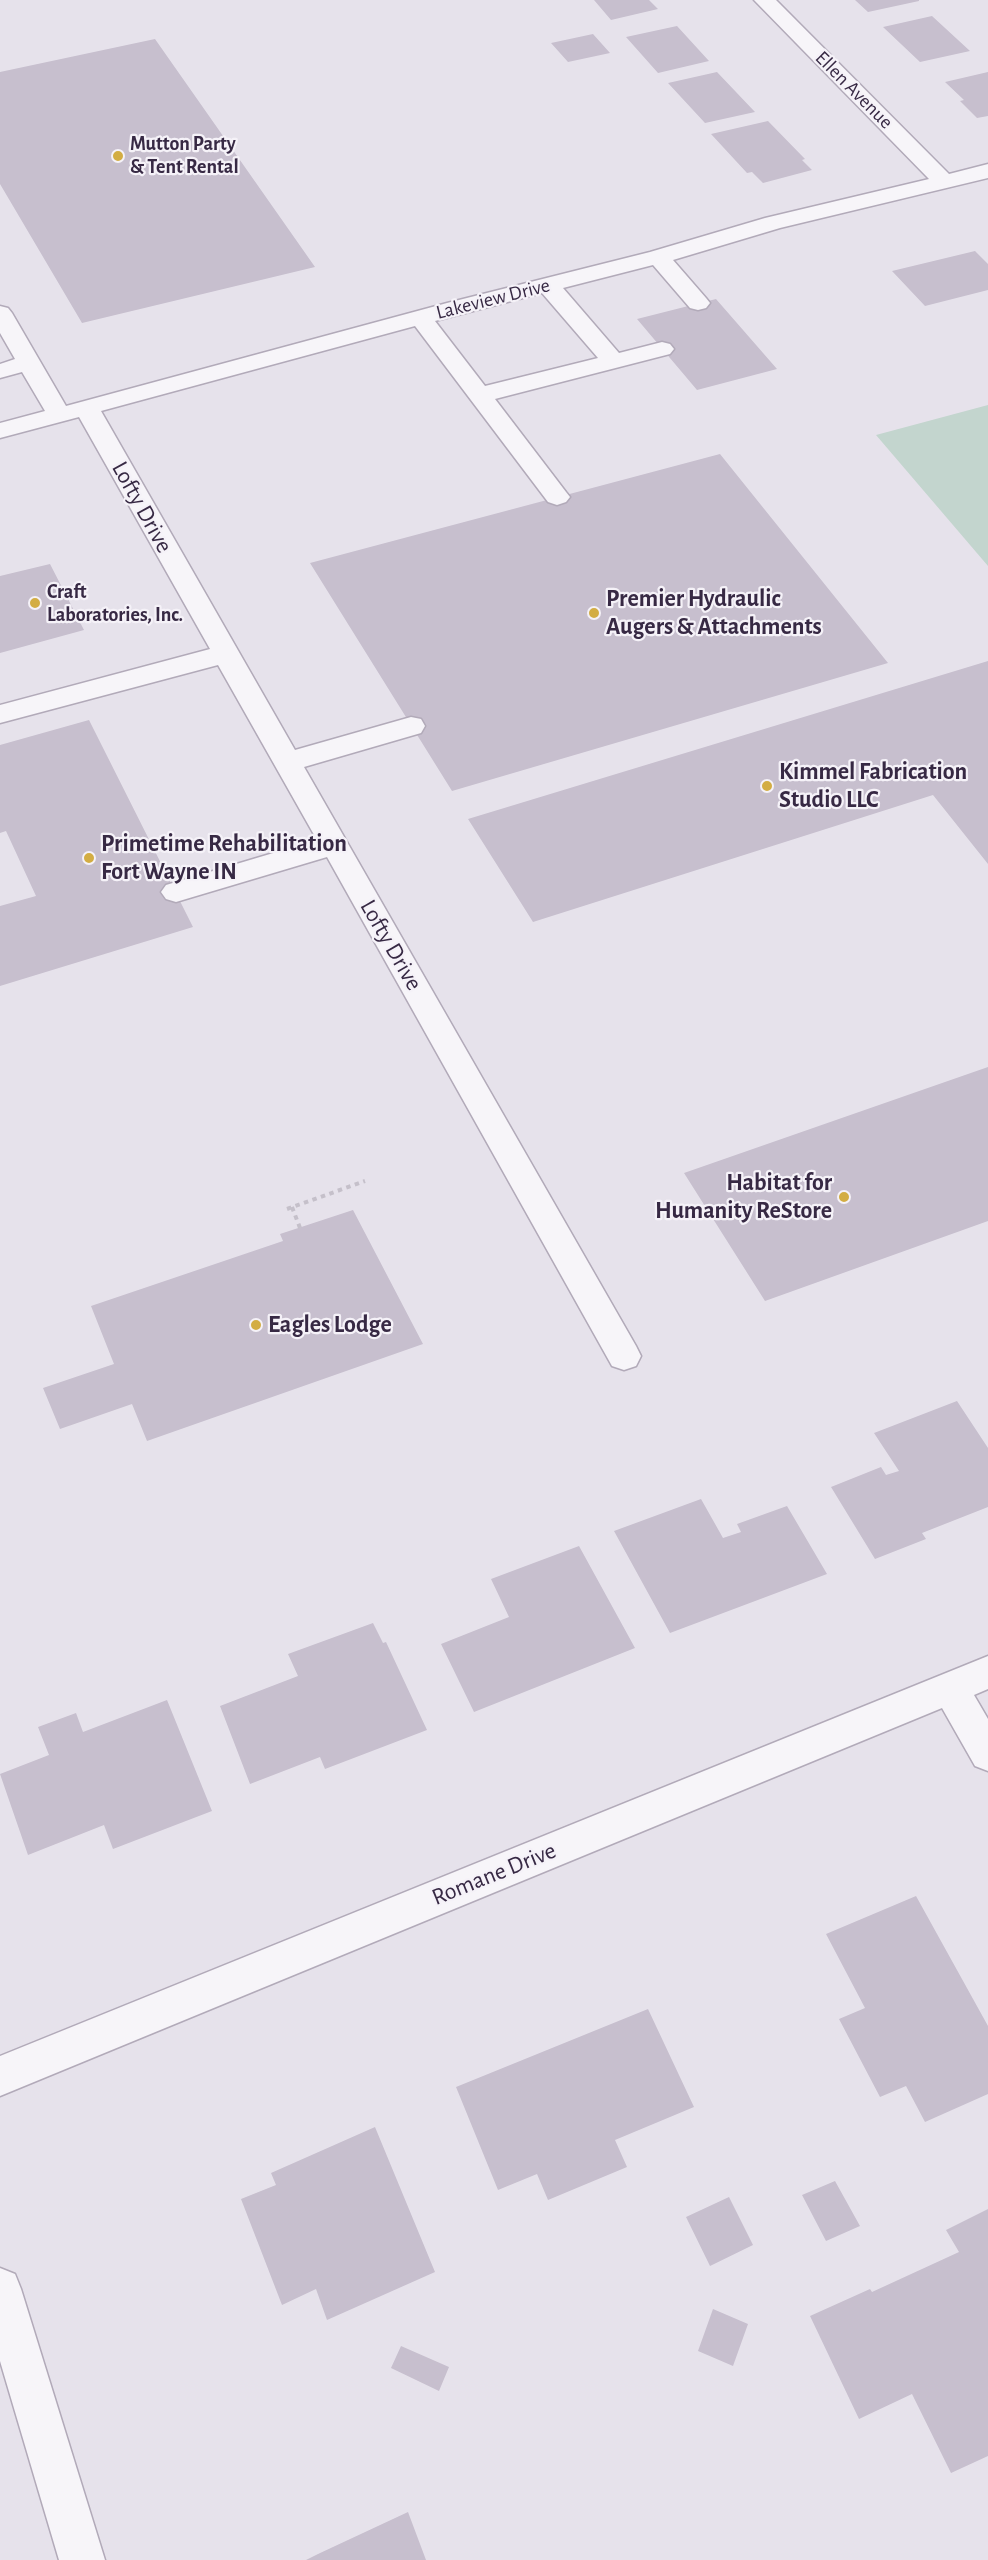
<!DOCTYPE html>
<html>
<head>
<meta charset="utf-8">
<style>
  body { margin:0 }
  canvas { display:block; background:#e6e2eb }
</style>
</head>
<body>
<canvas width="988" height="2560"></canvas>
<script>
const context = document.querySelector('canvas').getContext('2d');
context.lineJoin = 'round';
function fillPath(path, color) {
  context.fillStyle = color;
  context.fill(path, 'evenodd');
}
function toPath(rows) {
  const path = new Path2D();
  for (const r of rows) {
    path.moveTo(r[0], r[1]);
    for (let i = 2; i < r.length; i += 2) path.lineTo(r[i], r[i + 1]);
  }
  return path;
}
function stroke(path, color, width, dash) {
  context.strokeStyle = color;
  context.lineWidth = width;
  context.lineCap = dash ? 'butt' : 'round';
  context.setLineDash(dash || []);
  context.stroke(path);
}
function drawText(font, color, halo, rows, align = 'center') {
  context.font = font + ' "Alegreya Sans",sans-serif';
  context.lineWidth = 4.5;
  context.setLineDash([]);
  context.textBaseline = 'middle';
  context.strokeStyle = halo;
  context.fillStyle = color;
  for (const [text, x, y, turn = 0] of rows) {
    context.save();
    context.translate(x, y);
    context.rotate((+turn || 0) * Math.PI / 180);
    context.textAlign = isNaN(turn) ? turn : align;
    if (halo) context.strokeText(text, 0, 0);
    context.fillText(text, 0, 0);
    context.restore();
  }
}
const green = toPath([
  [988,405,988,566,876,435]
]);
const building = toPath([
  [594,0,649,0,658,9,611,20],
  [855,0,919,0,919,1,868,12],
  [932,16,970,51,920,62,883,27],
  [677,26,709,61,658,73,626,37],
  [593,34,610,53,568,62,551,43],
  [155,39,315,267,82,323,0,184,0,72],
  [717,72,755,112,705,123,668,83],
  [988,72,988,116,977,118,960,101,964,100,945,82],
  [768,121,805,159,802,160,812,170,763,183,752,172,747,173,711,134],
  [975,251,988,264,988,290,925,306,892,271],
  [716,299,777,369,697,390,637,319],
  [720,454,888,663,452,791,310,563],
  [50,564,84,630,0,653,0,576],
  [988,661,988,864,933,795,533,922,468,819],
  [89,720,193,927,0,986,0,906,36,896,6,831,0,833,0,745],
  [988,1067,988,1221,765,1301,684,1173],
  [353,1210,423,1344,147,1441,132,1404,60,1429,43,1388,114,1364,91,1306,283,1241,280,1234],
  [957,1401,988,1448,988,1507,922,1533,926,1539,875,1559,831,1487,881,1467,886,1475,899,1471,874,1433],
  [701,1499,723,1538,741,1532,737,1524,787,1506,827,1574,670,1633,614,1531],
  [579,1546,635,1648,474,1712,441,1644,509,1617,491,1579],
  [373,1623,383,1643,386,1642,427,1730,325,1769,320,1757,250,1784,220,1706,298,1676,288,1654],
  [167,1700,212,1811,113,1849,104,1825,28,1855,0,1774,49,1755,38,1727,76,1713,83,1732],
  [916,1896,988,2026,988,2094,925,2122,906,2086,880,2097,839,2019,865,2008,826,1934],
  [648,2009,694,2107,615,2140,627,2167,548,2200,537,2174,498,2190,456,2087],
  [375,2127,435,2272,327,2320,316,2289,282,2305,241,2199,276,2185,271,2173],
  [835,2181,860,2226,826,2241,802,2195],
  [729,2197,753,2245,710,2266,686,2217],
  [988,2209,988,2456,951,2473,912,2394,859,2419,810,2316,870,2289,872,2292,959,2252,946,2230],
  [713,2309,748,2324,733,2366,698,2351],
  [401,2346,449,2367,439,2391,391,2368],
  [408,2512,426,2560,306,2560,318,2554]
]);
const path = toPath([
  [292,1207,300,1228],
  [287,1209,365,1181]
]);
const minor = toPath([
  [754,0,776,0,949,174,988,164,988,178,780,228,673,260,706,298,710,303,706,308,698,310,690,308,653,265,563,288,619,353,662,342,670,344,674,349,670,354,495,399,566,492,570,497,566,502,557,505,548,502,415,326,101,411,295,750,411,717,421,719,425,726,421,733,304,767,636,1346,641,1356,636,1366,624,1370,612,1366,327,857,176,902,166,899,161,892,166,885,317,840,218,665,0,723,0,705,210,649,79,417,0,438,0,423,45,411,22,372,0,378,0,364,15,359,0,333,0,306,8,308,12,313,66,406,447,303,650,252,765,218,929,179,754,0],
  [542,293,598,358,485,386,435,321,542,293],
  [988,1656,988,1689,974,1695,988,1719,988,1771,975,1766,942,1708,0,2096,0,2056,988,1656],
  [0,2268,15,2274,21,2289,105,2560,59,2560,0,2361,0,2268]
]);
const markers = [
  [118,156,6,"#d3ad43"],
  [35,603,6,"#d3ad43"],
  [594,613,6,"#d3ad43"],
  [767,786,6,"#d3ad43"],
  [89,858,6,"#d3ad43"],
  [844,1197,6,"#d3ad43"],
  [256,1325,6,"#d3ad43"]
];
const farStreetnames = [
  ["Ellen Avenue",854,90,45],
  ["Lakeview Drive",493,299,-14]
];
const farPoinames = [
  ["Mutton Party",130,144],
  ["& Tent Rental",130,167],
  ["Craft",47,592],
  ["Laboratories, Inc.",47,615]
];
const streetNames = [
  ["Lofty Drive",142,507,61],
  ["Lofty Drive",391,945,60],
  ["Romane Drive",494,1874,-22]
];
const poiNames = [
  ["Premier Hydraulic",606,599],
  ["Augers & Attachments",606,627],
  ["Kimmel Fabrication",779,772],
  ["Studio LLC",779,800],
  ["Primetime Rehabilitation",101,844],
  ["Fort Wayne IN",101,872],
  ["Habitat for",832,1183,"right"],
  ["Humanity ReStore",832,1211,"right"],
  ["Eagles Lodge",268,1325]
];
fillPath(green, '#c3d5ce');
fillPath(building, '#c7bfce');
stroke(minor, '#b2aab9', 3);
stroke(path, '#c5c0ca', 4, [4.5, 4.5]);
fillPath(minor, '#f7f5f9');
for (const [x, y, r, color] of markers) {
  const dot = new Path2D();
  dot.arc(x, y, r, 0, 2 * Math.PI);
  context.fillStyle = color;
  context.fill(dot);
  stroke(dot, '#f5f2f8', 2);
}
drawText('20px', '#372944', '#f5f2f8', farStreetnames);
drawText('bold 20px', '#372944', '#f5f2f8', farPoinames, 'left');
drawText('24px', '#372944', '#f5f2f8', streetNames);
drawText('bold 24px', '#372944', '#f5f2f8', poiNames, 'left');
</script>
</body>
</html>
